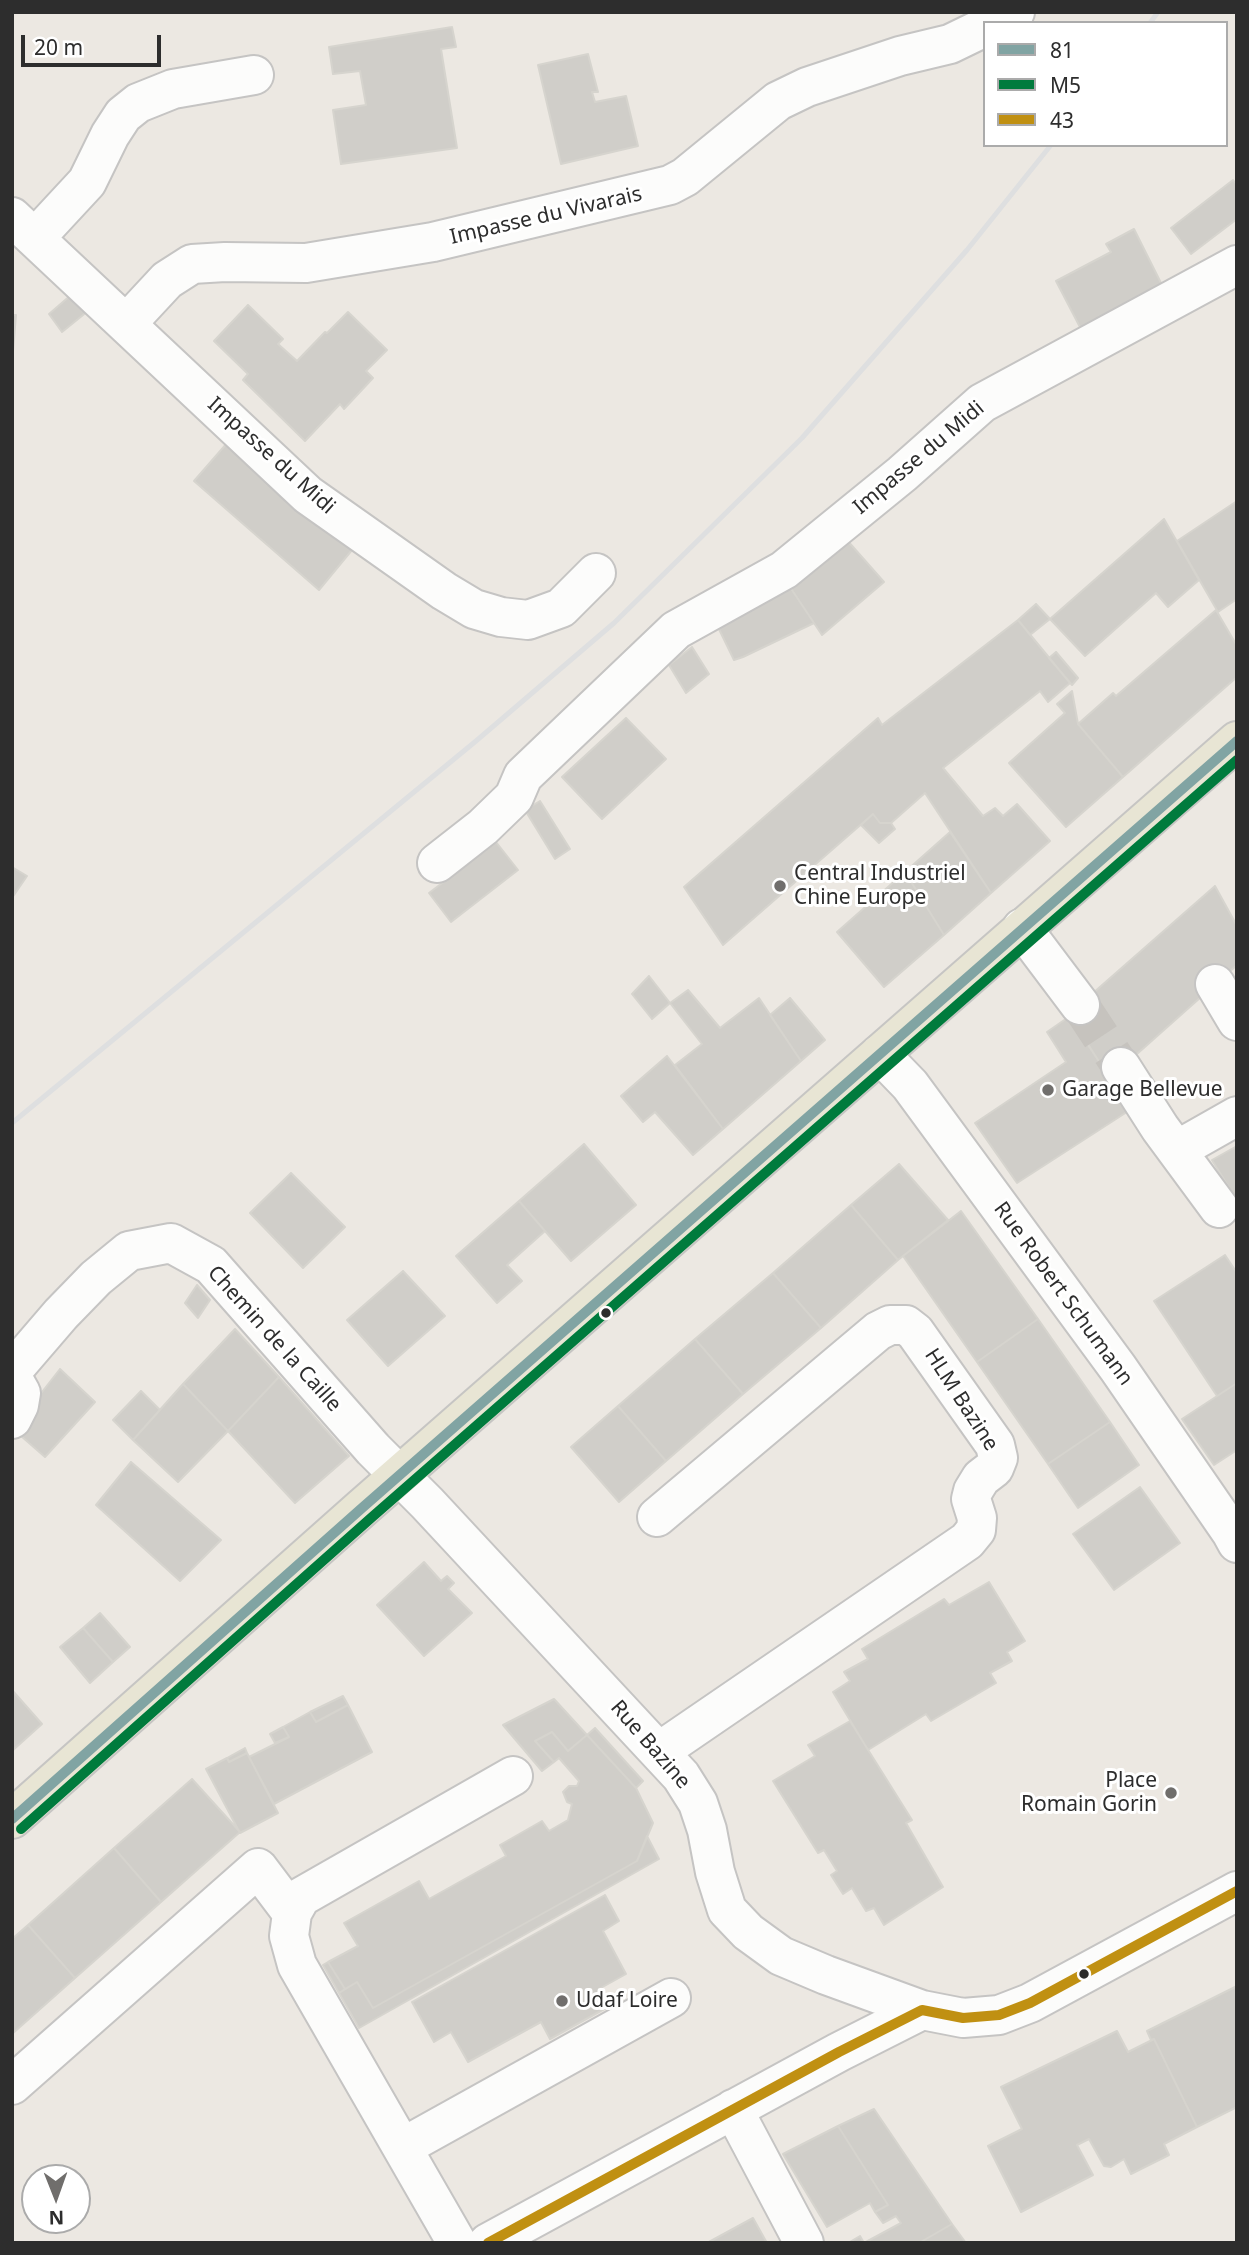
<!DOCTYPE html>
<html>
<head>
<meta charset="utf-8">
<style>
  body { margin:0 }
  #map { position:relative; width:1249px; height:2255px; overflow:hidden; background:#ece8e2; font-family:"Noto Sans",sans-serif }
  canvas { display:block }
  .frame { position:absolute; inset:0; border:14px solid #2d2d2d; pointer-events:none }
  .legend { position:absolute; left:983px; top:21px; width:245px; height:126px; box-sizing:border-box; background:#fff; border:2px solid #ababab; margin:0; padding:9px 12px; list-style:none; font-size:21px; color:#2d2d2d }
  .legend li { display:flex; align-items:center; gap:14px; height:35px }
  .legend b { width:35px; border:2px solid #ababab }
  .north { position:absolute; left:21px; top:2164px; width:70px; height:70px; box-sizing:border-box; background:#fff; border:2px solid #ababab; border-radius:50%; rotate:179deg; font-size:19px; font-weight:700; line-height:28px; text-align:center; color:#2d2d2d }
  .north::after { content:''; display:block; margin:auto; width:24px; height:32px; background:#706e6c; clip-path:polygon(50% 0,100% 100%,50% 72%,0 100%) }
  .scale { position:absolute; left:21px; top:35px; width:140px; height:32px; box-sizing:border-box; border:4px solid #2d2d2d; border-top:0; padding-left:9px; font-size:21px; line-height:24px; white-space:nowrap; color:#2d2d2d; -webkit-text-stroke:5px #fff; paint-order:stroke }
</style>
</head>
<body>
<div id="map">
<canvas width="1249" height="2255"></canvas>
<div class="frame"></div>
<ul class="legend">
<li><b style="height:9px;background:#81a4a3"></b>81</li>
<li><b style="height:9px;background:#007b3d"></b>M5</li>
<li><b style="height:9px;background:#c09012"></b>43</li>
</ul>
<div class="north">N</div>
<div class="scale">20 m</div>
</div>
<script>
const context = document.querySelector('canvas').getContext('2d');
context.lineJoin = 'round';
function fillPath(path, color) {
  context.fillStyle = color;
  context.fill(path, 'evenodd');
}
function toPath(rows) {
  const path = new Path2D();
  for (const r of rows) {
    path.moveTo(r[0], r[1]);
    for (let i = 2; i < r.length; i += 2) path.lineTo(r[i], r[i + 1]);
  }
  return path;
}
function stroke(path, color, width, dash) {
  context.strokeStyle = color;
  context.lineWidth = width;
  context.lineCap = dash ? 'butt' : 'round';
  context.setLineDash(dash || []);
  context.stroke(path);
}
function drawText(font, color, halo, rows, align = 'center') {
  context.font = font + ' "Noto Sans",sans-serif';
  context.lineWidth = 6;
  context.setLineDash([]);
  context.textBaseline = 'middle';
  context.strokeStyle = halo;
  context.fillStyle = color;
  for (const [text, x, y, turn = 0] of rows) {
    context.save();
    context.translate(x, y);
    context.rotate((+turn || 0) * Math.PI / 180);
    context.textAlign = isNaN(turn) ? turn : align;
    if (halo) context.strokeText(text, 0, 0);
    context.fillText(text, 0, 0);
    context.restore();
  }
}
const building = toPath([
  [452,27,456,47,441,49,457,148,341,164,333,110,366,105,360,71,333,74,329,47,452,27],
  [588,54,598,92,592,92,595,102,626,96,638,146,561,164,538,65,588,54],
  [1233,180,1237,185,1237,219,1191,254,1171,228,1233,180],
  [1134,229,1164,289,1082,331,1056,281,1111,252,1106,244,1134,229],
  [71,295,88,311,62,332,49,314,71,295],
  [248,305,283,339,278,344,297,361,325,332,327,333,348,312,387,350,366,371,373,378,344,409,340,404,305,441,243,380,248,374,214,341,248,305],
  [12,315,16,315,13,351,12,350,12,315],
  [228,442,304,514,352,550,319,590,194,481,228,442],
  [1237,501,1237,599,1218,612,1177,541,1237,501],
  [1164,519,1199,580,1168,607,1156,593,1085,656,1050,619,1164,519],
  [846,539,884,582,822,635,790,587,846,539],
  [790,587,814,623,743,657,734,660,716,623,790,587],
  [1036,604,1050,619,1030,635,1018,620,1036,604],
  [1216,610,1237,646,1237,677,1123,777,1078,724,1113,693,1116,696,1216,610],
  [1018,620,1070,683,1048,702,1040,691,943,768,983,816,995,808,1003,816,1017,804,1050,841,991,893,925,793,891,823,880,823,873,814,723,945,684,887,878,718,882,725,1018,620],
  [692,647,709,674,686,693,669,665,692,647],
  [1056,652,1078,678,1072,685,1049,658,1056,652],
  [1072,691,1078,724,1123,777,1066,827,1009,763,1065,713,1057,704,1072,691],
  [626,718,666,759,602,819,562,777,626,718],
  [540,801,570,849,555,859,525,810,540,801],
  [873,814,880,823,891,823,895,829,879,843,861,825,873,814],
  [950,832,991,893,944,935,905,872,950,832],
  [496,842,518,870,451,922,429,893,458,871,452,863,475,845,482,853,496,842],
  [12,867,27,876,12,898,12,867],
  [905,872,944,935,884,987,837,932,905,872],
  [1215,886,1237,926,1237,965,1110,1078,1068,1015,1215,886],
  [649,976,670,1003,652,1019,632,994,649,976],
  [688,990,720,1028,759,998,801,1061,723,1129,675,1065,702,1044,670,1003,688,990],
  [790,998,825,1040,801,1061,770,1015,790,998],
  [1070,1016,1130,1110,1017,1183,975,1123,1066,1062,1047,1032,1070,1016],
  [667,1056,723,1129,693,1155,655,1112,643,1122,621,1096,667,1056],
  [584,1144,636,1205,571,1261,519,1201,584,1144],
  [1237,1146,1237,1198,1236,1199,1212,1160,1237,1146],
  [899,1164,948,1220,898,1260,851,1205,899,1164],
  [291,1173,345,1227,303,1268,250,1213,291,1173],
  [519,1201,545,1231,507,1265,522,1281,497,1303,456,1256,519,1201],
  [851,1205,898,1260,821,1328,773,1273,851,1205],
  [961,1211,1038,1319,977,1362,903,1256,961,1211],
  [1225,1255,1237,1273,1237,1383,1217,1396,1154,1301,1225,1255],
  [403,1271,445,1316,388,1366,347,1320,403,1271],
  [773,1273,821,1328,743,1394,695,1339,773,1273],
  [197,1285,210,1300,198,1318,185,1303,197,1285],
  [1038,1319,1110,1422,1048,1464,977,1362,1038,1319],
  [235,1329,279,1377,228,1431,183,1384,235,1329],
  [695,1339,743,1394,666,1461,618,1406,695,1339],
  [60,1369,95,1402,45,1457,13,1429,60,1369],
  [279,1377,349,1456,295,1503,228,1431,279,1377],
  [1237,1383,1237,1450,1214,1465,1182,1419,1237,1383],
  [183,1384,228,1431,178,1482,133,1440,183,1384],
  [141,1391,160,1410,133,1440,113,1420,141,1391],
  [618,1406,666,1461,619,1502,571,1447,618,1406],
  [1110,1422,1139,1465,1078,1508,1048,1464,1110,1422],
  [131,1462,221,1540,180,1581,96,1505,131,1462],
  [1140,1487,1180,1543,1114,1590,1073,1534,1140,1487],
  [424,1562,441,1581,447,1576,454,1583,448,1589,472,1613,424,1656,377,1605,424,1562],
  [989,1582,1025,1641,1007,1652,1012,1661,990,1673,996,1683,931,1721,926,1714,868,1750,833,1692,850,1681,844,1672,868,1659,862,1649,944,1599,949,1605,989,1582],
  [100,1613,130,1647,113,1662,83,1628,100,1613],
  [83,1628,113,1662,90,1683,60,1647,83,1628],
  [12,1690,42,1724,12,1751,12,1690],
  [343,1696,348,1705,316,1722,310,1712,343,1696],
  [554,1699,587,1735,568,1751,552,1732,535,1741,554,1762,542,1771,503,1725,554,1699],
  [348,1705,372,1752,274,1804,249,1757,289,1737,283,1727,310,1712,316,1722,348,1705],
  [850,1721,912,1820,906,1823,943,1887,884,1925,874,1908,866,1911,852,1888,843,1894,831,1875,837,1871,824,1850,818,1853,773,1781,815,1756,808,1745,850,1721],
  [283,1727,289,1737,275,1743,270,1734,283,1727],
  [595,1728,643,1781,636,1788,587,1735,595,1728],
  [552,1732,568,1751,587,1735,636,1788,653,1823,637,1861,373,2008,357,1982,345,1989,328,1962,358,1946,344,1923,419,1881,429,1899,506,1856,500,1845,542,1821,549,1831,568,1820,572,1804,567,1802,563,1792,569,1786,577,1786,579,1781,559,1758,554,1762,535,1741,552,1732],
  [245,1748,247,1753,229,1762,227,1758,245,1748],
  [247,1753,278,1813,240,1833,206,1769,227,1758,229,1762,247,1753],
  [192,1779,240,1832,161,1902,114,1848,192,1779],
  [647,1836,659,1859,359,2028,339,1993,357,1982,373,2008,637,1861,647,1836],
  [114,1848,161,1902,75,1978,28,1925,114,1848],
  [605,1895,619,1921,603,1931,626,1974,599,1989,608,2007,550,2039,541,2022,468,2062,451,2032,434,2042,412,2002,605,1895],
  [28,1925,75,1978,12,2034,12,1939,28,1925],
  [328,1962,345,1989,339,1993,323,1965,328,1962],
  [1237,1986,1237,2107,1197,2127,1154,2039,1151,2040,1147,2031,1237,1986],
  [1117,2031,1128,2052,1154,2039,1197,2127,1164,2144,1169,2155,1131,2174,1124,2159,1111,2167,1104,2166,1089,2139,1077,2145,1093,2175,1021,2212,988,2146,1022,2129,1001,2087,1117,2031],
  [874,2109,952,2224,919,2243,864,2243,901,2223,896,2216,883,2223,875,2212,888,2205,838,2126,874,2109],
  [838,2126,888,2205,875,2212,870,2203,827,2227,783,2154,838,2126],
  [753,2218,767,2243,707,2243,753,2218],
  [952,2224,966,2243,919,2243,952,2224],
  [860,2236,864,2243,848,2243,860,2236]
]);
const minorTunnel = toPath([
  [1080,1005,1121,1067]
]);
const minor = toPath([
  [994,23,1015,12],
  [12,217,308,495,444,591,474,609,501,617,528,620,561,608,596,573],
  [36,237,87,182,110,135,123,115,138,103,173,89,254,75],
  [127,323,167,280,192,264,225,262,306,263,433,242,670,185,685,177,778,101,807,87,900,56,950,44,985,27],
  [437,863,483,827,514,797,523,776,676,630,784,570,902,474,982,403,1237,265],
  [1022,928,1080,1005],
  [1215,984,1237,1021],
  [880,1054,910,1085,1118,1368,1231,1532,1237,1543],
  [1121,1067,1160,1128,1219,1208],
  [1177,1150,1237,1116],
  [12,1371,61,1314,96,1278,129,1251,171,1243,211,1265,373,1449,427,1503,681,1776,698,1803,707,1830,715,1872,727,1910,748,1932,781,1956,826,1975,922,2010,963,2018,999,2015,1030,2003,1237,1891],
  [12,1377,21,1393,19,1405,12,1419],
  [657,1517,878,1331,890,1325,906,1325,915,1332,995,1445,998,1458,994,1468,981,1478,973,1491,971,1499,977,1518,976,1530,967,1541,660,1751],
  [12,2085,258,1868,292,1913],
  [733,2109,804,2243],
  [403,2147,671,1998],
  [457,2243,297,1965,289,1936,292,1913,301,1897,513,1776],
  [488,2243,839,2052,922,2010]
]);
const major = toPath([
  [12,1819,362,1508,1237,741]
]);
const rail = toPath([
  [1150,23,1158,12],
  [12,1123,476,741,614,623,802,438,967,250,1051,145]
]);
const bus1 = toPath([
  [12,1819,362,1508,1237,741]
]);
const bus2 = toPath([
  [21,1829,371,1518,1237,760]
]);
const bus3 = toPath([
  [488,2243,839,2052,922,2010,963,2018,999,2015,1030,2003,1237,1891]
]);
const markers = [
  [780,886,7,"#706e6c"],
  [1048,1090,7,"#706e6c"],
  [606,1313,6,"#2d2d2d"],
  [1171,1793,7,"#706e6c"],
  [1084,1974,6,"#2d2d2d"],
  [562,2001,7,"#706e6c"]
];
const streetNames = [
  ["Impasse du Vivarais",546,216,-13],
  ["Impasse du Midi",271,456,42],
  ["Impasse du Midi",919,458,-40],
  ["Rue Robert Schumann",1063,1294,54],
  ["Chemin de la Caille",274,1339,48],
  ["HLM Bazine",961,1400,57],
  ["Rue Bazine",650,1745,49]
];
const poiNames = [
  ["Central Industriel",794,874],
  ["Chine Europe",794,898],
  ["Garage Bellevue",1062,1090],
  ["Place",1157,1781,"right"],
  ["Romain Gorin",1157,1805,"right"],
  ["Udaf Loire",576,2001]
];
fillPath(building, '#d0cec9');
stroke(building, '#d6d4ce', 2);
stroke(minorTunnel, '#c6c3be', 38, [38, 19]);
stroke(minor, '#c5c4c3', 42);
stroke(major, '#c6c5c3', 42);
stroke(minor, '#fcfcfb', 38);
stroke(major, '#e8e5d4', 38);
stroke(rail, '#dedfe0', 5);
stroke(bus1, '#81a4a3', 10);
stroke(bus2, '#007b3d', 10);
stroke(bus3, '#c09012', 10);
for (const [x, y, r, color] of markers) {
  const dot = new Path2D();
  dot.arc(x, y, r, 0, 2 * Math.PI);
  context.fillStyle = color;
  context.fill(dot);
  stroke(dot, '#fff', 2.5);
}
drawText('21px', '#2d2d2d', '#fff', streetNames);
drawText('21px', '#2d2d2d', '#fff', poiNames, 'left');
</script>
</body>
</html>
